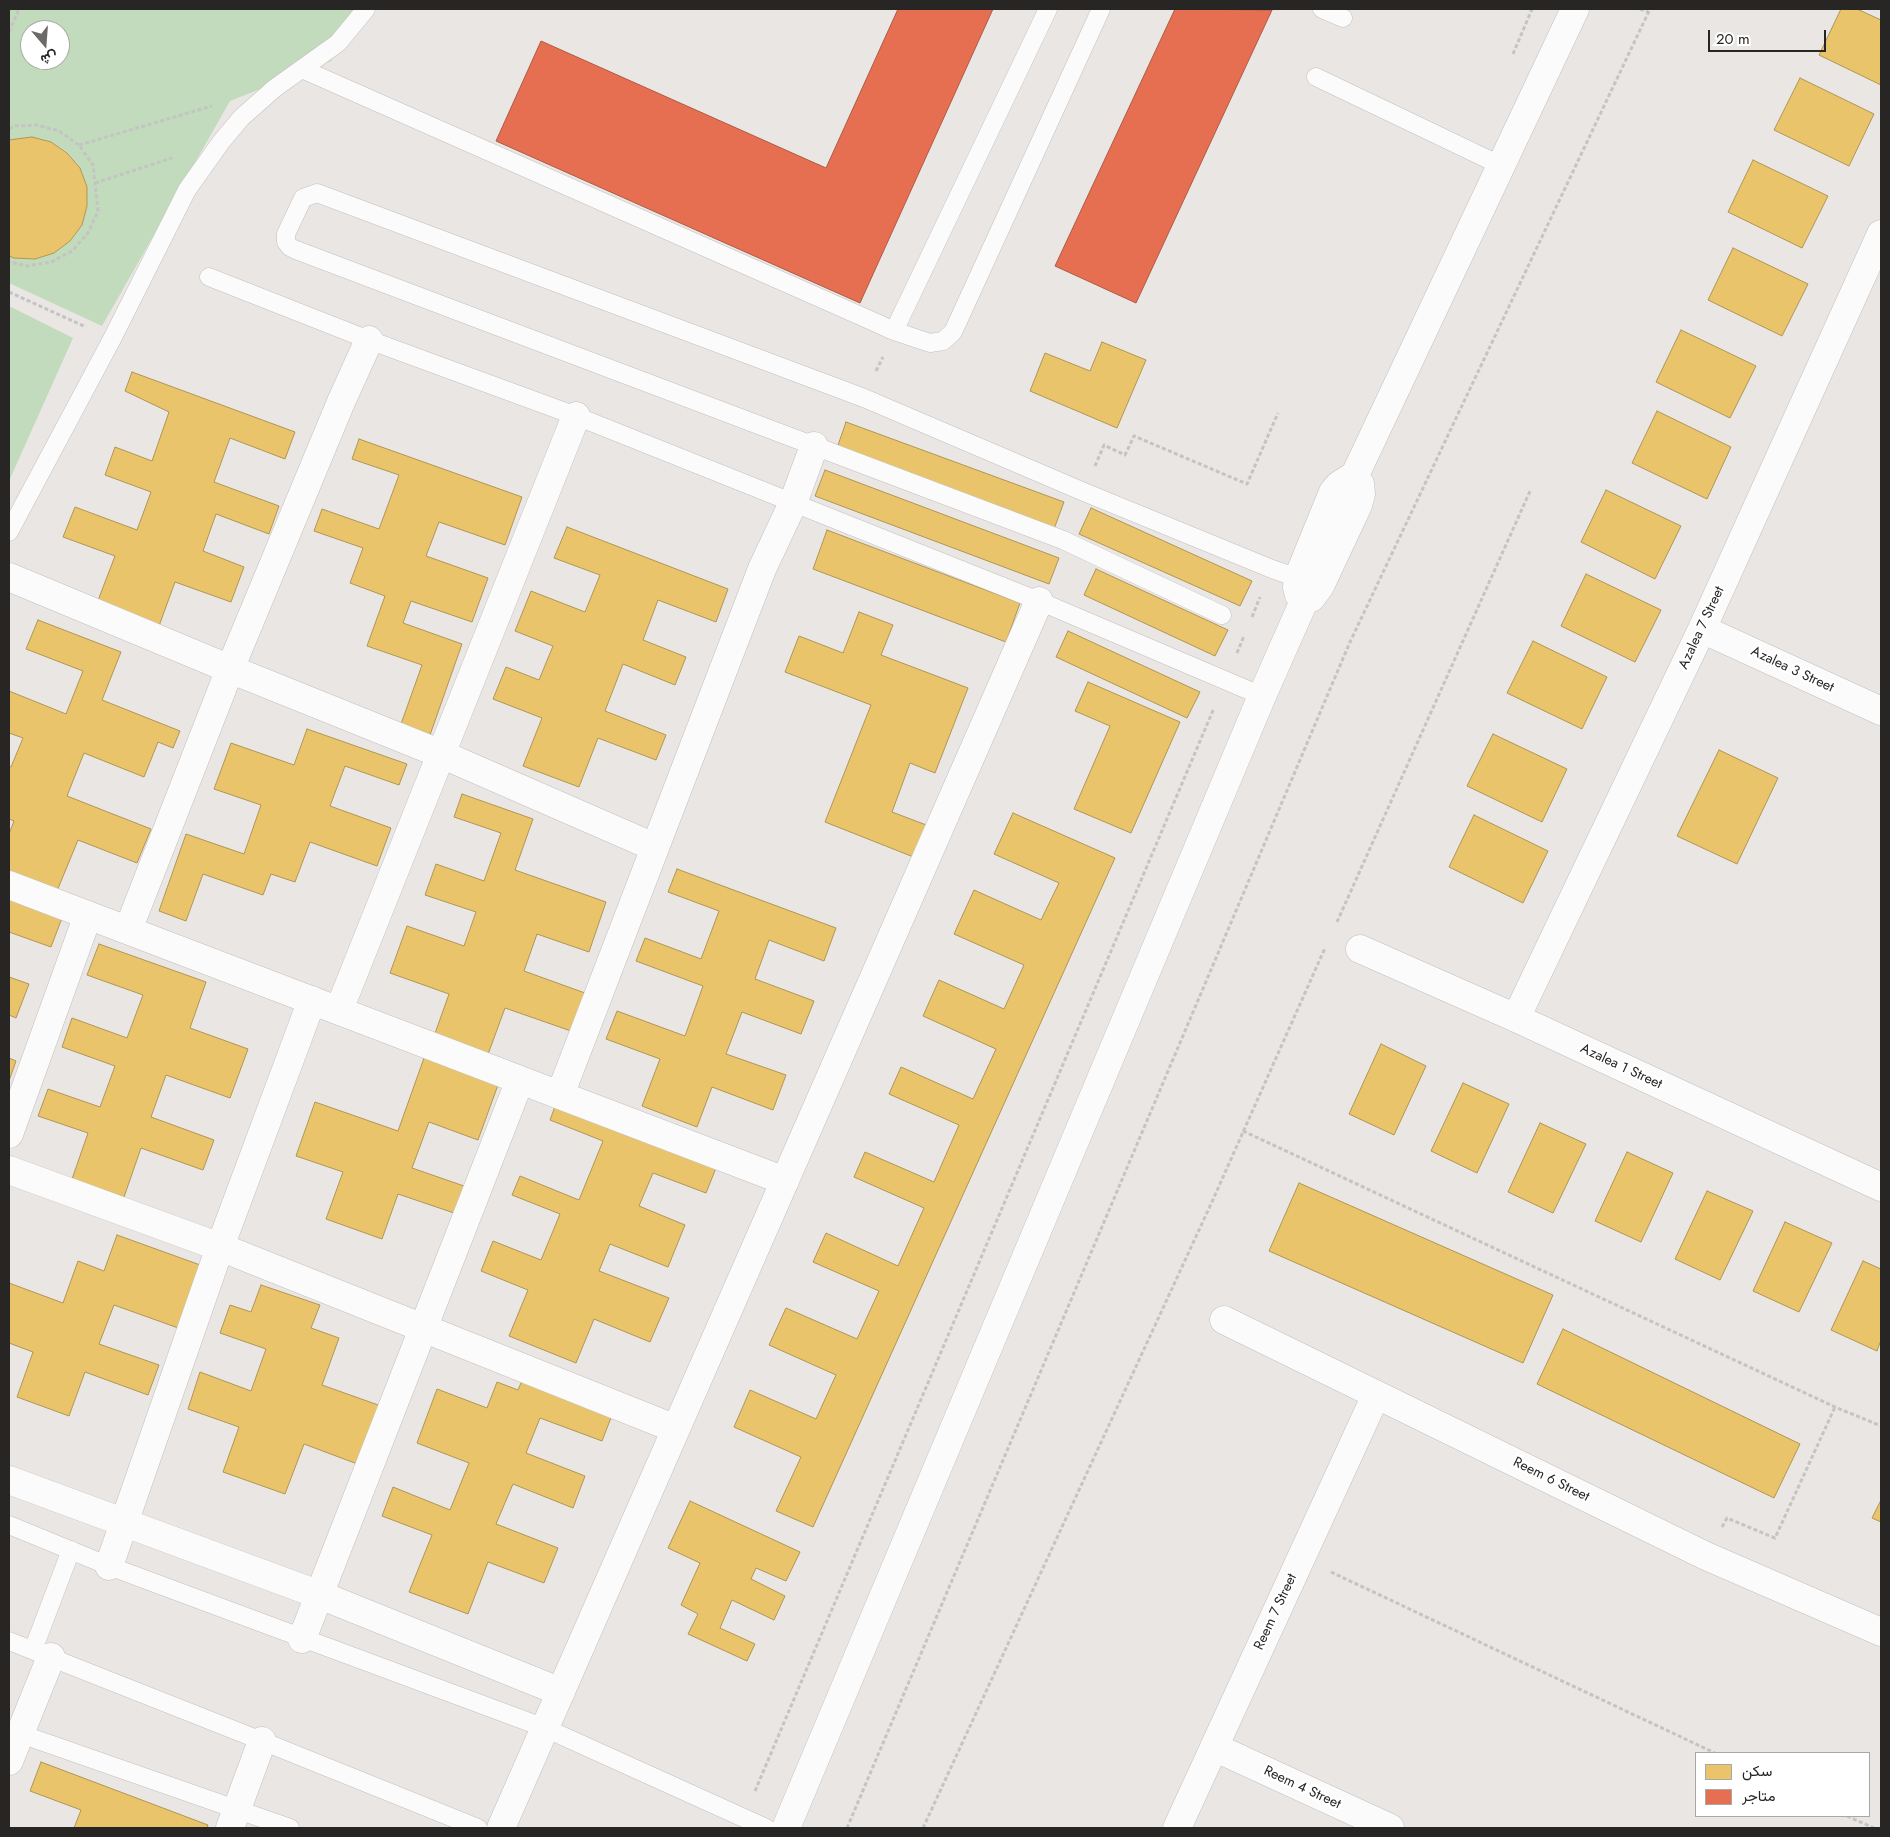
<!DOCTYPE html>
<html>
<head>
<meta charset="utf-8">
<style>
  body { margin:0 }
  #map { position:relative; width:1890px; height:1837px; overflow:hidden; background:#e9e6e4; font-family:Jost,Vazirmatn,sans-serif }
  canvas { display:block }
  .frame { position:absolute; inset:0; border:10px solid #282624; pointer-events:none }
  .legend { position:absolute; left:1695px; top:1752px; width:175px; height:65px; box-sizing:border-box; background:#fff; border:1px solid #a9a8a7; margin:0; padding:6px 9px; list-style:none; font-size:15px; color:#282624 }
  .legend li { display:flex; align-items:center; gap:10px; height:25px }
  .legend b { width:25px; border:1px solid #a9a8a7 }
  .north { position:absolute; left:20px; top:20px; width:50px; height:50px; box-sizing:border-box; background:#fff; border:1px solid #a9a8a7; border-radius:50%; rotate:162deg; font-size:14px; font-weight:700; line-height:20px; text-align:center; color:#282624 }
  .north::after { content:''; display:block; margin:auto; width:18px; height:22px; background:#6c6967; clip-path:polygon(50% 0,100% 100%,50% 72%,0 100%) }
  .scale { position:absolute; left:1708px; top:30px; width:118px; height:22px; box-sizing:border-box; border:2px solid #282624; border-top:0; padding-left:6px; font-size:15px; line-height:18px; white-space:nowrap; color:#282624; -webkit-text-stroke:4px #fff; paint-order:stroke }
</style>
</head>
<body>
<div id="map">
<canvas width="1890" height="1837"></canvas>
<div class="frame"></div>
<ul class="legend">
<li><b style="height:14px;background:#e9c46a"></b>سكن</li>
<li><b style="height:14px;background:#e76f51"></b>متاجر</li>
</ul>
<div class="north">ش</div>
<div class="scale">20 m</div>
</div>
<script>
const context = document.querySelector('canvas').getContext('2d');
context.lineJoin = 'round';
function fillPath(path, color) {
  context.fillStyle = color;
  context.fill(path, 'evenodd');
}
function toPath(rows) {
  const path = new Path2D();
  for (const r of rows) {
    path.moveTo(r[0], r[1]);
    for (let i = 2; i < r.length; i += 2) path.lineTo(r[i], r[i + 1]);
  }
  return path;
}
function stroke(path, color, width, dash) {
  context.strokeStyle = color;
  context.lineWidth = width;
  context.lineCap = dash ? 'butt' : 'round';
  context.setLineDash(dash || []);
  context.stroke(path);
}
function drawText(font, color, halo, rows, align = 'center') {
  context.font = font + ' Jost,sans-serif';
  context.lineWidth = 5;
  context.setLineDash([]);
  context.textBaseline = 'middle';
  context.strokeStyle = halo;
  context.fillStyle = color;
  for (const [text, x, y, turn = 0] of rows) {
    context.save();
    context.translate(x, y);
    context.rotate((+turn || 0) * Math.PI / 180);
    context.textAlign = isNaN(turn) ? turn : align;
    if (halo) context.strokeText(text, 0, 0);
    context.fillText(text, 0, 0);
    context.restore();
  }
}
const green = toPath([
  [9,9,355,9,331,61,230,101,102,326,9,283,9,256,14,258,35,259,54,253,70,241,82,225,87,206,87,187,80,168,67,152,51,142,32,137,9,140],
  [30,30,60,30,60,60,30,60],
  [9,306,73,338,9,481]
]);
const homes = toPath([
  [1841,9,1857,9,1881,20,1881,85,1819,55,1841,9],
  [1800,78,1874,114,1849,166,1774,130,1800,78],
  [32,137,51,142,67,153,80,168,87,187,87,206,82,225,70,241,54,253,35,259,14,258,9,256,9,140,32,137],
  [1753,160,1828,196,1802,248,1728,212,1753,160],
  [1733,248,1808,284,1782,336,1708,300,1733,248],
  [1681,330,1756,366,1730,418,1656,382,1681,330],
  [1102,342,1146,360,1117,428,1030,391,1045,353,1090,371,1102,342],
  [132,372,295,432,285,459,230,438,214,482,279,506,269,534,216,514,203,551,244,567,231,602,175,582,159,626,97,603,115,556,63,537,75,507,137,530,151,492,105,475,115,447,152,461,169,412,125,391,132,372],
  [1657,411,1731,447,1707,499,1632,463,1657,411],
  [846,422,1064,502,1054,529,837,448,846,422],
  [359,439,522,497,505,545,439,522,426,556,488,578,472,622,411,601,403,623,462,644,430,735,401,724,422,665,367,646,385,596,350,583,363,548,314,531,322,509,379,529,399,475,352,459,359,439],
  [825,470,1059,558,1049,584,815,496,825,470],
  [1606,490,1681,526,1655,579,1581,542,1606,490],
  [1091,508,1252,581,1240,606,1079,534,1091,508],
  [567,527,728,589,716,622,658,600,643,640,686,657,675,685,623,664,605,711,666,735,656,760,598,738,579,787,523,766,542,718,493,699,506,667,539,680,553,646,515,631,531,591,585,612,600,575,554,558,567,527],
  [827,530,1020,603,1006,642,813,569,827,530],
  [1096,569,1228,630,1215,656,1084,595,1096,569],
  [1586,574,1661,610,1635,662,1561,626,1586,574],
  [859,612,893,625,881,655,968,688,935,773,910,763,892,812,929,826,916,858,825,822,871,705,785,672,799,636,843,653,859,612],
  [38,620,121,652,102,700,180,731,173,748,158,742,144,777,84,753,67,796,151,829,137,863,78,840,57,891,9,871,9,834,14,821,9,819,9,766,11,767,23,738,9,733,9,691,66,714,83,671,26,649,38,620],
  [1068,631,1200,692,1187,718,1056,657,1068,631],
  [1533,641,1607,677,1582,729,1507,693,1533,641],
  [1088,682,1180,722,1131,833,1074,809,1110,726,1075,711,1088,682],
  [307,729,407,764,399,785,345,766,330,806,391,828,377,866,310,842,295,882,271,874,263,895,203,874,186,921,159,911,186,834,244,854,261,805,214,789,231,743,294,765,307,729],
  [1493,734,1567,769,1542,822,1467,786,1493,734],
  [1719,750,1778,778,1737,864,1677,836,1719,750],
  [462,794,533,819,515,870,606,902,589,952,537,934,524,971,585,993,571,1031,505,1008,487,1057,433,1039,449,994,390,973,407,926,464,946,476,912,425,895,436,864,484,881,501,833,454,817,462,794],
  [1013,813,1115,858,813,1527,776,1511,801,1457,734,1427,750,1390,816,1419,836,1375,769,1345,786,1308,857,1339,879,1291,813,1262,826,1233,898,1266,924,1208,854,1177,865,1152,934,1182,959,1125,889,1094,901,1067,973,1099,996,1049,923,1016,939,980,1004,1009,1024,965,954,934,974,890,1041,920,1059,883,994,854,1013,813],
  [1474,815,1548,851,1523,903,1449,867,1474,815],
  [677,869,836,928,824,961,769,940,755,979,814,1001,801,1034,742,1012,726,1054,786,1075,773,1110,712,1087,697,1127,642,1106,660,1059,606,1039,617,1011,685,1036,703,986,636,961,645,938,701,959,719,911,668,892,677,869],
  [9,899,62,918,51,947,9,932,9,899],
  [99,944,206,982,190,1028,248,1049,230,1098,166,1075,151,1117,214,1140,203,1170,141,1148,124,1197,72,1179,88,1133,38,1116,48,1089,100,1107,115,1066,62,1047,72,1018,127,1038,143,995,87,975,99,944],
  [9,977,29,984,16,1018,9,1015,9,977],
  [1381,1044,1426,1066,1394,1135,1349,1114,1381,1044],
  [9,1058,16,1061,9,1081,9,1058],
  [424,1058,498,1085,478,1140,429,1122,412,1168,464,1186,454,1213,398,1194,382,1239,326,1219,343,1172,296,1156,315,1102,398,1131,424,1058],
  [1463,1083,1509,1104,1477,1173,1431,1151,1463,1083],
  [556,1104,716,1168,706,1193,653,1173,639,1206,685,1225,668,1267,610,1244,599,1271,669,1298,650,1342,594,1319,576,1363,509,1336,528,1290,481,1271,493,1241,541,1260,560,1214,512,1195,520,1176,579,1200,603,1141,550,1120,556,1104],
  [1540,1123,1586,1144,1553,1213,1508,1192,1540,1123],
  [1627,1152,1673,1173,1641,1242,1595,1221,1627,1152],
  [1299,1183,1553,1295,1523,1363,1269,1251,1299,1183],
  [1707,1191,1753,1211,1720,1280,1675,1259,1707,1191],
  [1785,1222,1832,1243,1799,1312,1753,1291,1785,1222],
  [117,1235,203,1266,181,1329,114,1305,99,1344,159,1365,148,1395,85,1372,69,1416,17,1397,33,1352,9,1343,9,1283,63,1303,78,1261,104,1271,117,1235],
  [1863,1261,1881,1269,1881,1340,1877,1351,1831,1330,1863,1261],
  [261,1285,320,1305,311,1328,339,1338,322,1385,381,1406,360,1465,304,1444,285,1494,223,1472,239,1427,188,1409,200,1372,251,1391,266,1349,220,1333,230,1305,251,1312,261,1285],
  [1563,1329,1800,1444,1774,1498,1537,1384,1563,1329],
  [524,1376,614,1410,602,1441,540,1418,526,1453,585,1476,573,1508,513,1484,496,1524,558,1548,544,1583,488,1562,468,1614,409,1592,432,1535,382,1516,393,1487,450,1510,469,1463,417,1443,437,1389,487,1408,497,1382,518,1390,524,1376],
  [1881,1500,1881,1522,1872,1518,1881,1500],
  [690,1501,800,1552,786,1581,756,1568,751,1579,785,1596,774,1620,732,1600,720,1628,755,1644,747,1661,688,1634,698,1614,681,1605,700,1563,668,1548,690,1501],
  [41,1762,208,1825,207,1828,74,1828,81,1810,30,1791,41,1762]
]);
const shops = toPath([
  [898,9,993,9,860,303,496,141,541,41,826,168,898,9],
  [1175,9,1272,10,1136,303,1055,266,1175,9]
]);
const path = toPath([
  [1640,9,1648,12],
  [9,32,19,9],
  [1513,54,1532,9],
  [9,129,15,126,37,125,59,131,79,145,93,165,98,211,88,233,72,251,51,262,27,266,9,262],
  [79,145,212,106],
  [95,183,172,158],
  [9,292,86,327],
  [876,371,883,357],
  [1095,466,1104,445,1125,455,1134,436,1247,484,1278,413],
  [1252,617,1260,597],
  [1237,653,1244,636],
  [1337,922,1531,489],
  [1243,1131,1835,1407,1881,1426],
  [1722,1527,1727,1518,1775,1538,1835,1407],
  [1331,1572,1715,1753],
  [755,1791,1214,708],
  [1847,1816,1874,1828],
  [847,1828,1350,642,1650,9],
  [923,1828,1211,1204,1325,948]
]);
const service = toPath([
  [1322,9,1343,18],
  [302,69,872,321,894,331,930,343,943,341,953,332,1101,9],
  [1316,77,1502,166],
  [209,277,369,340,576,416,1039,601,1262,696],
  [894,331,1048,9],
  [9,532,112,339,187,190,221,142,242,117,275,88,338,43,366,9],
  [1222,615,1063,540,296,250,290,247,286,242,286,234,303,198,317,193,864,398,1084,492,1272,569,1298,578],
  [9,1525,109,1566,545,1728,766,1828],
  [9,1641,262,1741,478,1828],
  [33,1650,71,1550],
  [12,1731,290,1828]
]);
const minor = toPath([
  [9,577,230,669,441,754,654,847],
  [1304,601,1299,595,1297,587,1298,578,1333,492,1339,485,1355,475,1575,9],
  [1702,629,1881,711],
  [9,885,785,1181],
  [128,930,230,669,341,402,369,340],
  [1360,949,1516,1018,1881,1187],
  [339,1010,576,416],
  [1516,1018,1702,629,1881,234],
  [560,1095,762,569,793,503,814,446],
  [9,1134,88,915],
  [9,1170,220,1247,676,1429],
  [1224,1320,1706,1556,1881,1632],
  [9,1480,320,1595,561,1692],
  [109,1566,220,1247,312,1000],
  [302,1639,520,1080],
  [1214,1747,1390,1828],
  [9,1761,51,1657],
  [230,1828,262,1741],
  [501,1828,1039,601],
  [786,1828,1262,696,1304,601,1311,598,1320,586,1358,505,1361,494,1360,484,1355,475],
  [1177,1828,1376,1395]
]);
const streetNames = [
  ["Azalea 7 Street",1702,628,-65],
  ["Azalea 3 Street",1792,670,25],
  ["Azalea 1 Street",1621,1067,25],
  ["Reem 6 Street",1551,1480,26],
  ["Reem 7 Street",1276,1612,-65],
  ["Reem 4 Street",1302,1788,25]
];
fillPath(green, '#c1dbbc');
fillPath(homes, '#e9c46a');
stroke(homes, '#af9555', 1);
fillPath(shops, '#e76f51');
stroke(shops, '#ae5944', 1);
stroke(service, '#c2c0be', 19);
stroke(minor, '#c2c0be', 29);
stroke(path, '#c4c4c3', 3, [4, 2.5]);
stroke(service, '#fcfbfb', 18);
stroke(minor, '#fcfbfb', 28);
drawText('14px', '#282624', '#fff', streetNames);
</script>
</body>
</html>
